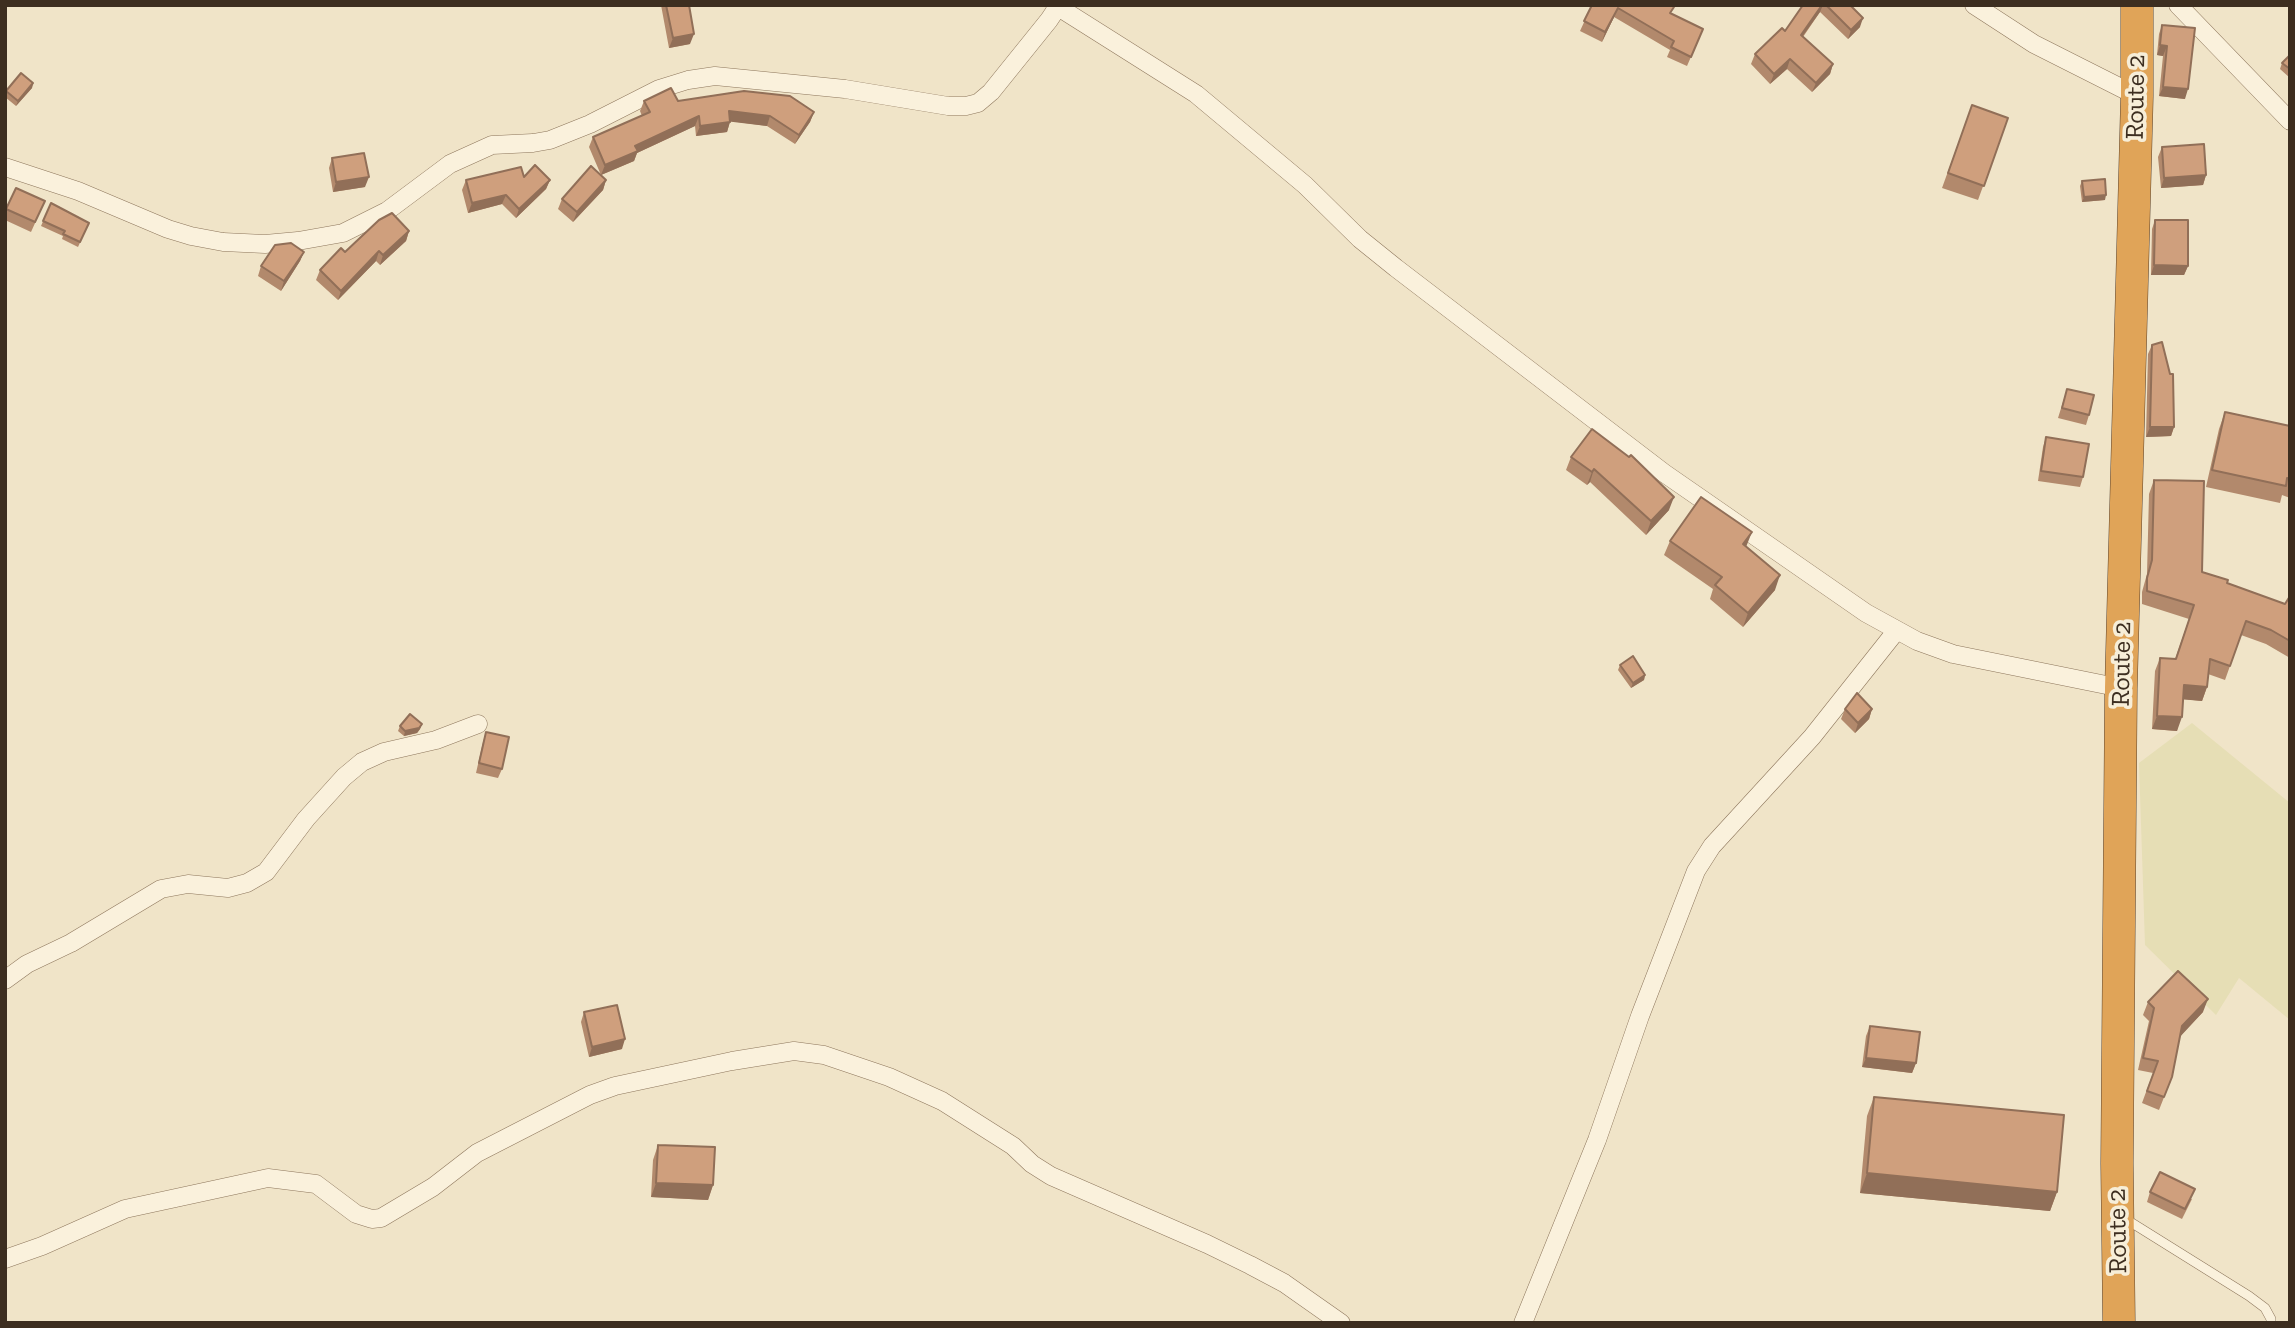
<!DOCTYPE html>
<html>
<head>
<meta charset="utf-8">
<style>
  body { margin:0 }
  #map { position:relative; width:2295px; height:1328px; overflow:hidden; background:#f0e4c8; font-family:"Zilla Slab",serif }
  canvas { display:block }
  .frame { position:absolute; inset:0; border:7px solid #3d2e20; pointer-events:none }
</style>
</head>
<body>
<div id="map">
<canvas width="2295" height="1328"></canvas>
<div class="frame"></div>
</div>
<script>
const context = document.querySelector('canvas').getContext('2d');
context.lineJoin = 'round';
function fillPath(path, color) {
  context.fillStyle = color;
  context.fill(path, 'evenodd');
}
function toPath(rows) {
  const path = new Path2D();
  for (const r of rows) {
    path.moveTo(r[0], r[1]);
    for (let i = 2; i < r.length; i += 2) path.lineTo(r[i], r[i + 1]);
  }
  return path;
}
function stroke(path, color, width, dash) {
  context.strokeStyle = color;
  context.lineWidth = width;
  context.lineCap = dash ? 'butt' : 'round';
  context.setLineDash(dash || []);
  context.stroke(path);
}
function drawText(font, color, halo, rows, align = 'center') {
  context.font = font + ' "Zilla Slab",serif';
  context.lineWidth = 7;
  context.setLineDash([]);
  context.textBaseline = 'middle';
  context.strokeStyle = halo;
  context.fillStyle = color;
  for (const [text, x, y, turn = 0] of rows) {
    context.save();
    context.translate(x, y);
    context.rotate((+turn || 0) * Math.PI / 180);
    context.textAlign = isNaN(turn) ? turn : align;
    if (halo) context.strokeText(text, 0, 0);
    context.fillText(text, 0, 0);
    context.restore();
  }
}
const farmland = toPath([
  [2192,723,2290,803,2290,1020,2239,978,2216,1015,2145,945,2139,763]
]);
const lane = toPath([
  [2124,1218,2249,1296,2265,1308,2271,1319,2271,1323]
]);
const street = toPath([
  [1055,5,1196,94,1305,185,1360,239,1396,268,1664,473,1866,613,1917,641,1953,654,2121,688],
  [1974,5,2034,44,2137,96],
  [2178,5,2290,121],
  [5,167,78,191,168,229,191,236,223,242,265,244,298,241,343,233,387,211,450,164,492,145,533,143,550,140,590,124,659,89,688,80,715,76,845,89,948,106,966,106,978,103,991,92,1049,20,1059,5],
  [5,980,27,964,71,943,161,889,188,884,228,888,247,883,266,872,306,819,344,777,362,762,384,752,436,740,478,724],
  [5,1259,42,1246,125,1209,268,1178,316,1184,356,1214,372,1219,381,1218,433,1187,477,1153,590,1095,615,1086,732,1061,794,1051,824,1055,889,1077,942,1101,1013,1146,1032,1164,1051,1176,1207,1244,1250,1265,1284,1283,1341,1323],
  [1523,1323,1597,1140,1640,1016,1696,871,1712,846,1812,737,1897,630]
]);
const highway = toPath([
  [2119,1323,2117,1163,2121,688,2137,96,2137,5]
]);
const wall = toPath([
  [661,5,689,5,690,44,669,48],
  [1592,5,1671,14,1703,29,1687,66,1667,57,1670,50,1614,17,1602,42,1580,31],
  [1803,5,1850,5,1860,27,1848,39,1820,12,1803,37,1833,64,1830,74,1812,92,1787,69,1770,84,1751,64,1755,54,1785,31],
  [2162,25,2185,99,2159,96,2163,56,2157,55,2159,34],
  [2290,55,2290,78,2280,69,2282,63],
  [33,83,32,88,16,106,5,97,6,91],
  [644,101,678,101,814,112,810,122,795,144,767,126,730,121,727,132,696,136,695,126,637,153,634,161,601,175,589,147,593,137,642,116,640,111],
  [1972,105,2008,118,1978,200,1942,188],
  [2162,147,2206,175,2203,185,2161,188,2158,157],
  [332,158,365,187,333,192,329,168],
  [524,177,550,180,546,189,516,218,502,204,468,213,462,190,466,180],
  [606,180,603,190,573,222,558,209,562,199],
  [2082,181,2105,200,2082,202,2080,186],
  [16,188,45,201,31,232,5,220,5,210],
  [51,203,89,223,78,247,62,239,63,236,41,226],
  [2155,220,2188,266,2184,275,2151,275,2152,229],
  [409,231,406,241,380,265,376,261,338,300,316,280,320,270,345,252],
  [304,252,300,261,281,291,258,276,261,266],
  [2152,345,2170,374,2174,427,2171,436,2146,437,2148,354],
  [2067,389,2089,415,2086,425,2058,418],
  [2225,412,2290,426,2290,498,2282,495,2280,503,2206,487,2219,429],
  [2046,437,2083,477,2080,487,2038,481,2043,447],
  [1571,457,1669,510,1646,535,1590,482,1587,485,1566,470],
  [2154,480,2202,572,2227,583,2285,604,2290,596,2290,658,2266,644,2241,635,2225,680,2208,674,2207,687,2202,701,2183,699,2177,731,2152,729,2155,671,2160,658,2175,659,2189,619,2142,604,2142,592,2147,574,2149,494],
  [1670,541,1746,547,1775,590,1743,627,1710,599,1713,589,1664,555],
  [1620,665,1645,675,1644,680,1631,688,1618,670],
  [1845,709,1872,709,1869,719,1855,733,1841,719],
  [422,724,420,729,417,733,404,736,398,731,400,726],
  [486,732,502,769,498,778,476,773,483,742],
  [2148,1002,2203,1012,2180,1036,2172,1077,2159,1110,2142,1103,2153,1073,2138,1070,2149,1021,2143,1015],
  [584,1012,622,1049,589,1057,581,1022],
  [1870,1026,1916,1063,1912,1073,1862,1067,1866,1036],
  [1874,1097,2057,1192,2050,1211,1860,1193,1867,1116],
  [658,1145,713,1185,708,1200,651,1197,653,1160],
  [2150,1192,2192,1199,2182,1219,2147,1202]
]);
const shadedWall = toPath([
  [1822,5,1823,5,1820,12,1797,44,1801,35],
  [1618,8,1614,17,1602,42,1605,32],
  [1863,18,1860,27,1848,39,1851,30],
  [694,34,690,44,669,48,673,38],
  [2160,45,2167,46,2163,56,2157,55],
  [1790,59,1787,69,1770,84,1774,74],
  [1833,64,1830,74,1812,92,1816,83],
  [33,83,32,88,16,106,18,101],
  [2163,87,2188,89,2185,99,2159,96],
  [729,111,770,116,767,126,725,121],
  [814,112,810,122,795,144,799,135],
  [699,116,695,126,637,153,634,161,601,175,605,165,635,146],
  [730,122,727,132,696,136,700,126],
  [2206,175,2203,185,2161,188,2164,178],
  [369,177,365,187,333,192,336,182],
  [550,180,546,189,516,218,519,209],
  [606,180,603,190,573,222,577,212],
  [506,195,502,204,468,213,472,203],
  [2106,195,2105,200,2082,202,2084,197],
  [409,231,406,241,380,265,383,255],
  [379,251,376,261,338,300,341,291],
  [304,252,300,261,281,291,284,281],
  [2154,265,2188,266,2184,275,2151,275],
  [2150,427,2174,427,2171,436,2146,437],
  [1594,469,1590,482,1587,485,1592,472],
  [1674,497,1669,510,1646,535,1651,521],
  [1752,532,1746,547,1743,544],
  [1780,575,1775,590,1743,627,1748,613],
  [1645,675,1644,680,1631,688,1633,683],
  [2184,685,2207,687,2202,701,2179,699],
  [1872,709,1869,719,1855,733,1858,723],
  [2157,716,2182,717,2177,731,2152,729],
  [422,724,420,729,417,733,404,736,405,731],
  [2208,999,2203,1012,2178,1039,2182,1026],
  [625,1039,622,1049,589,1057,592,1047],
  [1866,1058,1916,1063,1912,1073,1862,1067],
  [1867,1173,2057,1192,2050,1211,1860,1193],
  [656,1183,713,1185,708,1200,651,1197]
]);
const building = toPath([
  [666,5,689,5,694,34,673,38,666,5],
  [1592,5,1672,5,1674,7,1670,13,1703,29,1691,57,1671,47,1674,41,1618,8,1605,32,1584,21,1592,5],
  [1803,5,1822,5,1801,35,1833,64,1816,83,1790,59,1774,74,1755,54,1782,28,1785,31,1803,5],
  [1826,5,1850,5,1863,18,1851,30,1826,5],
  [2162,25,2195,28,2188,89,2163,87,2167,46,2160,45,2162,25],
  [2290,55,2290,69,2282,63,2290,55],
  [21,73,33,83,18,101,6,91,21,73],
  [671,88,678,101,744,91,790,96,814,112,799,135,770,116,729,111,730,122,700,126,699,116,635,146,638,151,605,165,593,137,650,112,644,101,671,88],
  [1972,105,2008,118,1984,186,1948,173,1972,105],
  [2204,144,2206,175,2164,178,2162,147,2204,144],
  [364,153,369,177,336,182,332,158,364,153],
  [535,165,550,180,519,209,506,195,472,203,466,180,521,167,524,177,535,165],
  [591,166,606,180,577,212,562,199,591,166],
  [2105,179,2106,195,2084,197,2082,181,2105,179],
  [16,188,45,201,35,222,6,209,16,188],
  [51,203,89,223,80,242,63,234,65,231,43,221,51,203],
  [392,213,409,231,383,255,379,251,341,291,320,270,341,248,345,252,379,220,392,213],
  [2155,220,2188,220,2188,266,2154,265,2155,220],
  [291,243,304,252,284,281,261,266,275,245,291,243],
  [2162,342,2170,374,2173,374,2174,427,2150,427,2152,345,2162,342],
  [2067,389,2094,395,2089,415,2062,408,2067,389],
  [2225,412,2290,426,2290,479,2287,478,2286,486,2212,470,2225,412],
  [1592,429,1629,457,1631,455,1674,497,1651,521,1594,469,1592,472,1571,457,1592,429],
  [2046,437,2089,444,2083,477,2041,471,2046,437],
  [2154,480,2204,481,2202,572,2228,580,2227,583,2285,604,2290,596,2290,641,2271,630,2246,621,2230,666,2210,659,2207,687,2184,685,2182,717,2157,716,2160,658,2176,659,2194,605,2147,591,2147,578,2152,560,2154,480],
  [1701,497,1752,532,1743,544,1780,575,1748,613,1715,585,1722,577,1670,541,1701,497],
  [1633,656,1645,675,1633,683,1620,665,1633,656],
  [1857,693,1872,709,1858,723,1845,709,1857,693],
  [410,714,422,724,419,728,405,731,400,726,410,714],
  [486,732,509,737,502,769,479,763,486,732],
  [2178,971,2208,999,2182,1026,2172,1077,2164,1097,2147,1091,2158,1061,2143,1058,2154,1008,2148,1002,2178,971],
  [617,1005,625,1039,592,1047,584,1012,617,1005],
  [1870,1026,1920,1032,1916,1063,1866,1058,1870,1026],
  [1874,1097,2064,1115,2057,1192,1867,1173,1874,1097],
  [658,1145,715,1147,713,1185,656,1183,658,1145],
  [2160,1172,2195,1189,2185,1209,2150,1192,2160,1172]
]);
const streetNames = [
  ["Route 2",2136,97,-89],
  ["Route 2",2122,664,-89],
  ["Route 2",2118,1231,-91]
];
fillPath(farmland, '#e6deb5');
stroke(lane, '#8d765c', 10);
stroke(street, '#8d765c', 19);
stroke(highway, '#5b4430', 33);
stroke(lane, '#faf1dc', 9);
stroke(street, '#faf1dc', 18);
stroke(highway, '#e0a458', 32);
fillPath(wall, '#b2896c');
fillPath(shadedWall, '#916f58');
fillPath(building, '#cf9f7d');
stroke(building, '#916f58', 2);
drawText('26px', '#3d2e20', '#f7eed8', streetNames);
</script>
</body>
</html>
